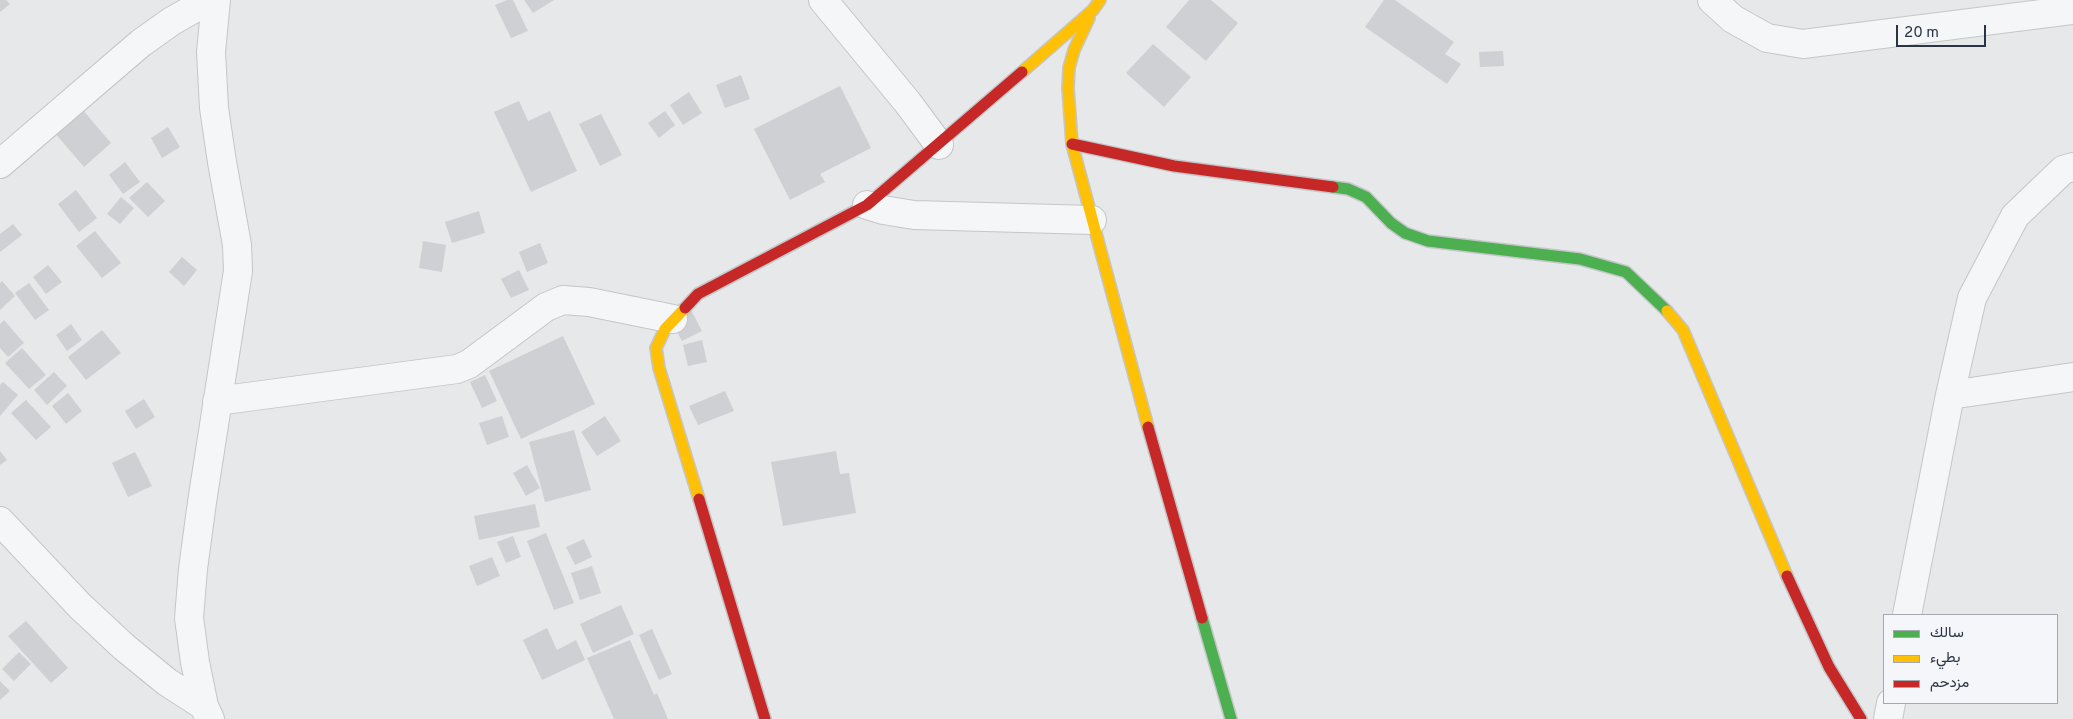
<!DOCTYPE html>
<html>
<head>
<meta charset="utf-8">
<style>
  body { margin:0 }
  #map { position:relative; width:2073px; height:719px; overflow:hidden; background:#e6e8ea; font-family:Overpass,Vazirmatn,sans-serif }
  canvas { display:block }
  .legend { position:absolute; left:1883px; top:614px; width:175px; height:90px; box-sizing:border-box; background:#f4f6f9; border:1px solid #a4a8b1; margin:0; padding:6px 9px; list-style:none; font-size:15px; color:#2b3445 }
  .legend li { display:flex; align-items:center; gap:10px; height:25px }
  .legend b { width:25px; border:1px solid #a4a8b1 }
  .scale { position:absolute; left:1896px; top:25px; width:90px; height:22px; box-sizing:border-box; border:2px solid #2b3445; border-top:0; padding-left:6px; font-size:15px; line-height:18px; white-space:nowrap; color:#2b3445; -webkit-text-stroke:4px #f4f6f9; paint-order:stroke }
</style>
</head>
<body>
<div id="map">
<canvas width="2073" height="719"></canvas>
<ul class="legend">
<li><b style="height:6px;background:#4caf50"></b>سالك</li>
<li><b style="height:6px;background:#ffc107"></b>بطيء</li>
<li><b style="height:6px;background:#c62828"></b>مزدحم</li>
</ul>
<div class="scale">20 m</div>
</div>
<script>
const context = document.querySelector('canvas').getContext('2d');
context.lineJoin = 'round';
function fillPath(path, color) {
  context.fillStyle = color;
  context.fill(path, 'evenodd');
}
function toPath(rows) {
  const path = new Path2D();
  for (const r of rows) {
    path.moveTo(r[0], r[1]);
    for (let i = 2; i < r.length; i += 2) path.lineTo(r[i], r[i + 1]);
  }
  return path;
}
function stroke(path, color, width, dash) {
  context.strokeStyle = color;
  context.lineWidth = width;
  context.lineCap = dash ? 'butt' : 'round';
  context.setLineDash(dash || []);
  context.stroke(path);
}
const building = toPath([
  [0,0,6,0,10,4,0,12],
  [507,0,513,0,528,31,511,38,495,5],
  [524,0,554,0,533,13],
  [1189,0,1211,0,1238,23,1206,61,1166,27],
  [1384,0,1395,0,1454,42,1445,54,1461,64,1447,84,1365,27],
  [1153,44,1191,77,1164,107,1126,73],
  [1503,51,1504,66,1480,67,1479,52],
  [741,75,750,99,725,108,716,85],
  [840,86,871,148,820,174,825,182,790,200,754,129],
  [689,92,702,113,683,125,670,105],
  [519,101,528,121,550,111,577,171,531,192,494,112],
  [81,108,111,143,84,167,54,132],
  [665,111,675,125,659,138,648,123],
  [601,114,622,155,600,166,579,124],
  [168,127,180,147,162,158,151,138],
  [125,162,140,182,123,194,109,175],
  [147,182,165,201,148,217,129,198],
  [76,190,97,218,79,232,58,204],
  [121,197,134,208,120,224,107,214],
  [479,211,485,233,452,243,445,222],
  [13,224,22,235,0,252,0,234],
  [95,231,121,263,102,278,76,246],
  [423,241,446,245,442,272,419,268],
  [540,243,548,263,527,272,519,252],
  [182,257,197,270,184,286,169,272],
  [48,265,62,282,46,294,33,277],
  [519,270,529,290,511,298,501,279],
  [2,281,15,296,0,310,0,283],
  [29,283,49,310,35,320,15,293],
  [691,310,702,331,682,341,671,320],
  [4,320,24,343,8,357,0,348,0,324],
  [71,324,82,340,67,351,56,335],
  [102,330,121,353,86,380,68,357],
  [563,336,595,404,521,439,489,371],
  [702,340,707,362,688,366,683,345],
  [22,348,46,375,29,389,5,363],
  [54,372,67,386,47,405,34,390],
  [485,375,497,401,482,408,470,382],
  [3,382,18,395,0,416,0,385],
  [725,391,734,411,698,425,689,406],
  [68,393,82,411,66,424,52,406],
  [144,399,155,417,136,429,125,411],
  [26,400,51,427,36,440,11,413],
  [502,416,509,437,487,445,479,423],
  [605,416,621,441,597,456,581,432],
  [574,430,591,490,545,502,529,442],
  [0,451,7,460,0,465],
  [836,451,840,474,849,473,856,513,783,526,771,462],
  [135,452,152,486,128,497,112,463],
  [527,465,540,488,526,496,513,473],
  [535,504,540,527,479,540,474,516],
  [546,533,574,603,554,610,527,541],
  [513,536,521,557,506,563,497,542],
  [584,539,592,557,575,565,566,547],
  [492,557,500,576,477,586,469,566],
  [592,566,601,593,580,600,571,573],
  [621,605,634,634,593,653,580,624],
  [26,621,68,668,51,683,8,636],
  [547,628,557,650,576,640,585,660,542,680,523,640],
  [652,629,672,674,659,680,639,635],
  [630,640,654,695,657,693,668,719,614,719,587,658],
  [19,652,31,664,14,681,2,669],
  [0,681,10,691,0,700]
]);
const street = toPath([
  [823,0,908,103,939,145],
  [1712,0,1733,19,1767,38,1803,44,2073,10],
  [0,164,141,43,172,21,209,0],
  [867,205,883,210,914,215,1092,220],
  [1950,395,2073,377],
  [217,401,457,369,469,364,546,307,563,300,589,302,673,319],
  [0,521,80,606,124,647,167,682,204,706],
  [1907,615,1950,395,1972,298,2015,216,2063,170,2073,167],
  [210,719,204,706,195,662,189,618,193,569,202,502,238,271,237,245,222,162,214,108,211,52,216,0],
  [1888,719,1891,703]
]);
const fast = toPath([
  [1333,187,1348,189,1366,197,1391,223,1405,233,1428,241,1580,259,1626,272,1667,311],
  [1202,618,1231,719]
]);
const slow = toPath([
  [1089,18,1074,50,1069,68,1068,88,1072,144,1148,427],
  [1022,72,1093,10,1100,0],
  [685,308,665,329,656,348,659,368,699,499],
  [1667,311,1683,330,1787,576]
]);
const jam = toPath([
  [1072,144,1174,166,1333,187],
  [685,308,698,294,867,205,1022,72],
  [1148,427,1202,618],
  [699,499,765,719],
  [1787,576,1829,667,1861,719]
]);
fillPath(building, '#ced0d3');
stroke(street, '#c4c6c8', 30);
stroke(fast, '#c4c6c8', 14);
stroke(slow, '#c4c6c8', 14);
stroke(jam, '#c4c6c8', 14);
stroke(street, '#f5f6f7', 28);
stroke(fast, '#4caf50', 11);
stroke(slow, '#ffc107', 11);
stroke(jam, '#c62828', 11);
</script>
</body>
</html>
